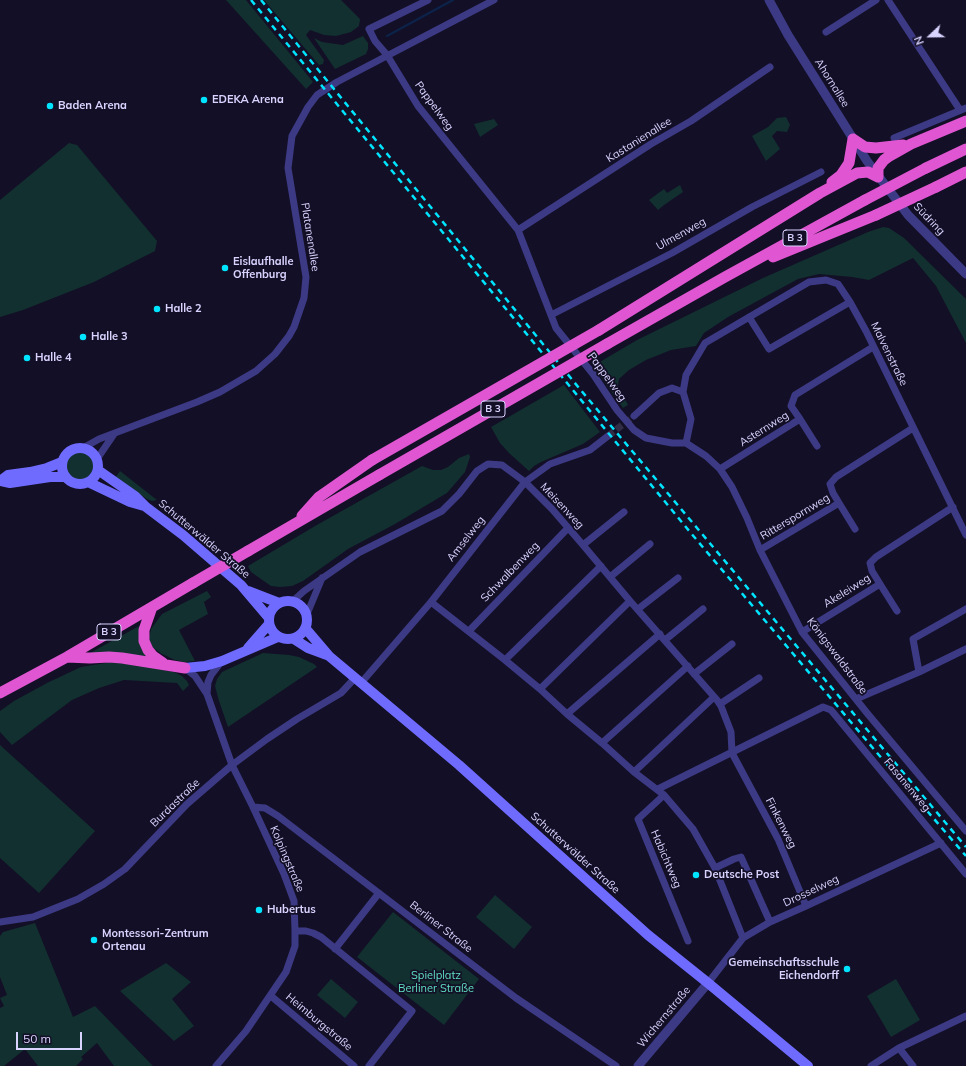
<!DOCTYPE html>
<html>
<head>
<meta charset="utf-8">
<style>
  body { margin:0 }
  #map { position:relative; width:966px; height:1066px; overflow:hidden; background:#130f26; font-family:Mulish,sans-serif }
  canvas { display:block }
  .north { position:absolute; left:910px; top:16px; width:40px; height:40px; -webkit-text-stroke:3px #130f26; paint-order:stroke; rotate:248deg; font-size:11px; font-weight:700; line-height:16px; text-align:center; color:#d9d4ff }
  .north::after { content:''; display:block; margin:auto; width:14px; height:18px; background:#d9d4ff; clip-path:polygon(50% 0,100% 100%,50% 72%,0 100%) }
  .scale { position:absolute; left:16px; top:1032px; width:66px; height:18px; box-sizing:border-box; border:2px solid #d9d4ff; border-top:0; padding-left:5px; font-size:12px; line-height:14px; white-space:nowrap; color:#d9d4ff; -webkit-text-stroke:3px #130f26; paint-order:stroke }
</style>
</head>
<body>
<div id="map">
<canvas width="966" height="1066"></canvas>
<div class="north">N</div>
<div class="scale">50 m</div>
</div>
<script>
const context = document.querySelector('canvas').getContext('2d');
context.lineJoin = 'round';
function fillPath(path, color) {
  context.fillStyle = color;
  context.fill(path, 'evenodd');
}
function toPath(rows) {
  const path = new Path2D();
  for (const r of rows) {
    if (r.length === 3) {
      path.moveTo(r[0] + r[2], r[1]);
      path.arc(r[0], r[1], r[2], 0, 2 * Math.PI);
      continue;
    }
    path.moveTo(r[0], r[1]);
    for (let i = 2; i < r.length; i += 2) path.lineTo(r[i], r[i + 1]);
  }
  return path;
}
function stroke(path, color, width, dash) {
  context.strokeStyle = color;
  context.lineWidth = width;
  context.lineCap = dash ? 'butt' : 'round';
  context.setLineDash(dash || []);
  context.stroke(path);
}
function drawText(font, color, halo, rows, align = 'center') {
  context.font = font + ' Mulish,sans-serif';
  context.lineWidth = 3.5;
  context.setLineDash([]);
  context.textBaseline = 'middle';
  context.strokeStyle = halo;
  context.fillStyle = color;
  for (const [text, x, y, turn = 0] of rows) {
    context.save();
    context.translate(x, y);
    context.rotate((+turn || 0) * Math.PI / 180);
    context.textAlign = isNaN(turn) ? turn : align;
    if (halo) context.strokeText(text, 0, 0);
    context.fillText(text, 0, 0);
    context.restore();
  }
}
const green = toPath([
  [226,0,246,0,313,82,306,89],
  [264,0,341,0,360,19,359,26,351,32,336,36,324,35,310,30,306,35,324,60,323,64,319,65],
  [363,36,368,43,368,49,366,54,335,69,314,38,322,42,343,45],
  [786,117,790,125,787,132,777,131,772,136,780,149,766,161,752,136,768,127,777,118],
  [494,119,498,125,480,137,474,124],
  [69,143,77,145,157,241,155,251,94,282,23,310,0,317,0,200],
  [680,185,683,192,664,205,658,210,649,200,664,189,667,193],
  [883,227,889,228,904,238,966,299,966,343,936,286,913,258,869,280,852,277,819,274,798,279,728,317,704,333,696,346,671,350,646,360,629,370,619,379,618,386,628,405,623,408,593,366,637,340,763,278,868,232],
  [564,385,600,432,583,444,541,462,534,466,529,471,509,453,500,443,491,427],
  [80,466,14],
  [469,454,470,457,465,472,447,493,395,524,348,549,303,581,292,586,280,587,271,586,251,572,248,566,315,526,422,466,433,470,441,470,448,467,459,458],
  [120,471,157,500,152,501,147,499,115,478],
  [207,591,211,597,204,602,208,614,179,630,195,661,184,662,175,660,162,654,152,647,149,639,151,629,162,614],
  [141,625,150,659,90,653],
  [263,653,289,655,299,657,314,664,317,667,228,727,219,701,215,686,217,679,222,672],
  [112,662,138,665,174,672,182,676,187,681,189,685,183,691,177,683,124,680,99,688,72,700,12,745,0,732,0,711,14,701,47,683,81,667],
  [0,745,95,831,39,893,0,858],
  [495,895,532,927,514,949,476,917],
  [393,912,479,979,444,1025,357,957],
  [35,923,73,1017,95,1006,153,1066,114,1066,97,1043,81,1057,83,1059,76,1066,38,1066,25,1049,4,1066,0,1066,0,1008,4,1006,0,998,7,995,0,977,0,936,3,932],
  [166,963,191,982,172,999,194,1026,174,1041,120,991],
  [331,979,358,1002,345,1018,317,995],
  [896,979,920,1020,891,1037,867,996]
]);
const stream = toPath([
  [387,36,453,0]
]);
const minorTunnel = toPath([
  [608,436,634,416]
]);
const minor = toPath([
  [428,0,369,29,375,41,387,55,418,106,518,230,556,328,593,374,617,410,634,430,646,438,672,443,686,443],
  [888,0,960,110],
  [826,32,876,0],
  [894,138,966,108],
  [518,230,651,144,691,121,770,67],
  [551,315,672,253,752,207,821,172],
  [749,317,769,349,850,302,866,331,966,535],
  [634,416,659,393,672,388,683,392],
  [800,419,817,446],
  [686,443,706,456,720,469,732,487,747,518,760,550,802,632,867,713,966,831],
  [686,443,691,419,683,392,686,375,705,343,809,282,826,280,838,284,850,302],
  [83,448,99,439,197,402,220,392,256,371,275,354,289,336,294,327,304,298,306,277,288,168,292,136,308,107,317,95,337,82,494,0],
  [97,459,114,434],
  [720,469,800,419,791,406,795,395,873,347],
  [839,503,855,529],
  [583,545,624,512],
  [760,550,839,503,833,493,830,484,836,477,913,428],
  [610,577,650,544],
  [880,584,897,611],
  [293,601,304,591,360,552,442,511,459,494,477,471,488,464,502,465,525,482,552,509,583,545,630,601,717,700,721,706,731,732,732,753,778,839,806,906],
  [431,602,505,660,540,689,567,714,602,743,634,772,664,795,693,829,715,868],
  [638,609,678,578],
  [307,614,322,578],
  [469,631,568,528],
  [802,632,880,584,872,571,870,563,876,557,953,507],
  [665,640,703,609],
  [505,660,601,566],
  [185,668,195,676,207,694,232,765,253,807,284,874,294,901,295,931,295,946,286,972,246,1031,216,1066],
  [919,672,913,639,966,609],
  [694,674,732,644],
  [361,683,431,602,525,482,550,464,590,450,608,436],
  [540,689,630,601],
  [207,694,208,682,211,675,221,662],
  [856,699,919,672,966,649],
  [720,704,759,678],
  [567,714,660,634],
  [602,743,688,666],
  [634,772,714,697],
  [658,789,823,707,831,710,966,874],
  [664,795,638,819,688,941],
  [253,807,265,808,278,816,516,998,616,1066],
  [0,922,33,917,78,899,104,884,125,869,187,804,232,765,267,739,297,719,341,693,355,678],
  [295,931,306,931,313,933,321,937,412,1011,369,1066],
  [743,938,715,868,734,859,741,857,770,922],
  [335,949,379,893],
  [708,983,743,938,770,922,806,906,941,843],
  [271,996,354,1066],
  [899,1048,913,1066],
  [871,1066,899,1048,966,1016]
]);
const tertiary = toPath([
  [769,0,788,35,867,161,908,215,966,274],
  [638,1066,708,983]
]);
const secondary = toPath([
  [80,466,18],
  [98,470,135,496,146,507,183,535,241,585,269,618],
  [0,481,10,483,50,477,66,477],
  [0,481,8,475,30,472,47,468,62,462],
  [88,482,130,502,144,506],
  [248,591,279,603],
  [288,620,19],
  [306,629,329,656,459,765,648,935,708,983,808,1066],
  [294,639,308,648,327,655],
  [248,648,269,624],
  [185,668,205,666,222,661,278,637]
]);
const trunk = toPath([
  [926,168,966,149],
  [832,182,841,175,849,163,853,139,865,147,876,148,903,145],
  [936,187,966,172],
  [773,257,876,215],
  [599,330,820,193,857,173,868,172,878,177,878,168,884,160,888,157,911,144,966,121],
  [607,344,725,277,865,200],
  [302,516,319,497,372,460],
  [248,551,379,475],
  [152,607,144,630,144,641,148,650,153,656,163,663],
  [67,657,90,658,109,657,122,658,185,668],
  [0,693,67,657,193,583]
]);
const rail = toPath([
  [251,0,690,532,872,747,966,856],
  [261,0,579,388,966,847]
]);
const trunkBridge = toPath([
  [865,200,926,168],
  [876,215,936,187],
  [372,460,599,330],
  [379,475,607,344],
  [193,583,248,551]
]);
const markers = [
  [204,100,4,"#00e5ff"],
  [50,106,4,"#00e5ff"],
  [225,268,4,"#00e5ff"],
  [157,309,4,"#00e5ff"],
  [83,337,4,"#00e5ff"],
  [27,358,4,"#00e5ff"],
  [696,875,4,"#00e5ff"],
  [259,910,4,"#00e5ff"],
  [94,940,4,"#00e5ff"],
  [847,969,4,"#00e5ff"]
];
const shields = [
  [795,238,24],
  [493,409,24],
  [109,632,24]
];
const shieldNames = [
  ["B 3",795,238],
  ["B 3",493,409],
  ["B 3",109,632]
];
const streetNames = [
  ["Ahornallee",832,83,58],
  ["Pappelweg",434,106,54],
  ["Kastanienallee",639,140,-32],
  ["Südring",929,219,46],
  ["Ulmenweg",681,234,-29],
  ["Platanenallee",310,237,81],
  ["Malvenstraße",889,354,64],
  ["Pappelweg",607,377,54],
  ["Asternweg",764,429,-32],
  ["Meisenweg",562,506,47],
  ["Ritterspornweg",795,517,-31],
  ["Schutterwälder Straße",204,539,40],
  ["Amselweg",466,539,-52],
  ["Schwalbenweg",510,572,-46],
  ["Akeleiweg",847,591,-32],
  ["Königswaldstraße",837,656,53],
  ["Fasanenweg",907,785,50],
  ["Burdastraße",175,803,-44],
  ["Finkenweg",781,823,63],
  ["Schutterwälder Straße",575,853,42],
  ["Kolpingstraße",287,859,67],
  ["Habichtweg",666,859,67],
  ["Drosselweg",811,891,-25],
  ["Berliner Straße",441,927,38],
  ["Wichernstraße",664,1017,-50],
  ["Heimburgstraße",319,1022,40]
];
const poiNames = [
  ["EDEKA Arena",212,100],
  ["Baden Arena",58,106],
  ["Eislaufhalle",233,262],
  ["Offenburg",233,275],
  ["Halle 2",165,309],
  ["Halle 3",91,337],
  ["Halle 4",35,358],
  ["Deutsche Post",704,875],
  ["Hubertus",267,910],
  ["Montessori-Zentrum",102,934],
  ["Ortenau",102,947],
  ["Gemeinschaftsschule",839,963,"right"],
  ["Eichendorff",839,976,"right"]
];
const parkNames = [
  ["Spielplatz",436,976],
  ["Berliner Straße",436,989]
];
fillPath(green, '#12302f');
stroke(stream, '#0c2248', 2.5);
stroke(minorTunnel, '#312d47', 7, [7, 3.5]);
stroke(minor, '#3d3a85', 7);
stroke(tertiary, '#3d3a85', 9);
stroke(secondary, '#6f6bff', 10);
stroke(trunk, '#e055d1', 11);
stroke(rail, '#00e5ff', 2.5, [6, 5]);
stroke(trunkBridge, '#e055d1', 11);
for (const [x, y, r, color] of markers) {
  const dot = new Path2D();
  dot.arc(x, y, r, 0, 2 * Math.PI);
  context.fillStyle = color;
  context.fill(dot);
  stroke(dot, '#130f26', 1.5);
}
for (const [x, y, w] of shields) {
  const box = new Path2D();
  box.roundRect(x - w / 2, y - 8, w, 16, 3);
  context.fillStyle = '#130f26';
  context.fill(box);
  stroke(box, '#d9d4ff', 1);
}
drawText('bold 10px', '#d9d4ff', null, shieldNames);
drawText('11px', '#d9d4ff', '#130f26', streetNames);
drawText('bold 11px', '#d9d4ff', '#130f26', poiNames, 'left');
drawText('11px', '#5fe0c0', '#130f26', parkNames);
</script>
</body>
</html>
